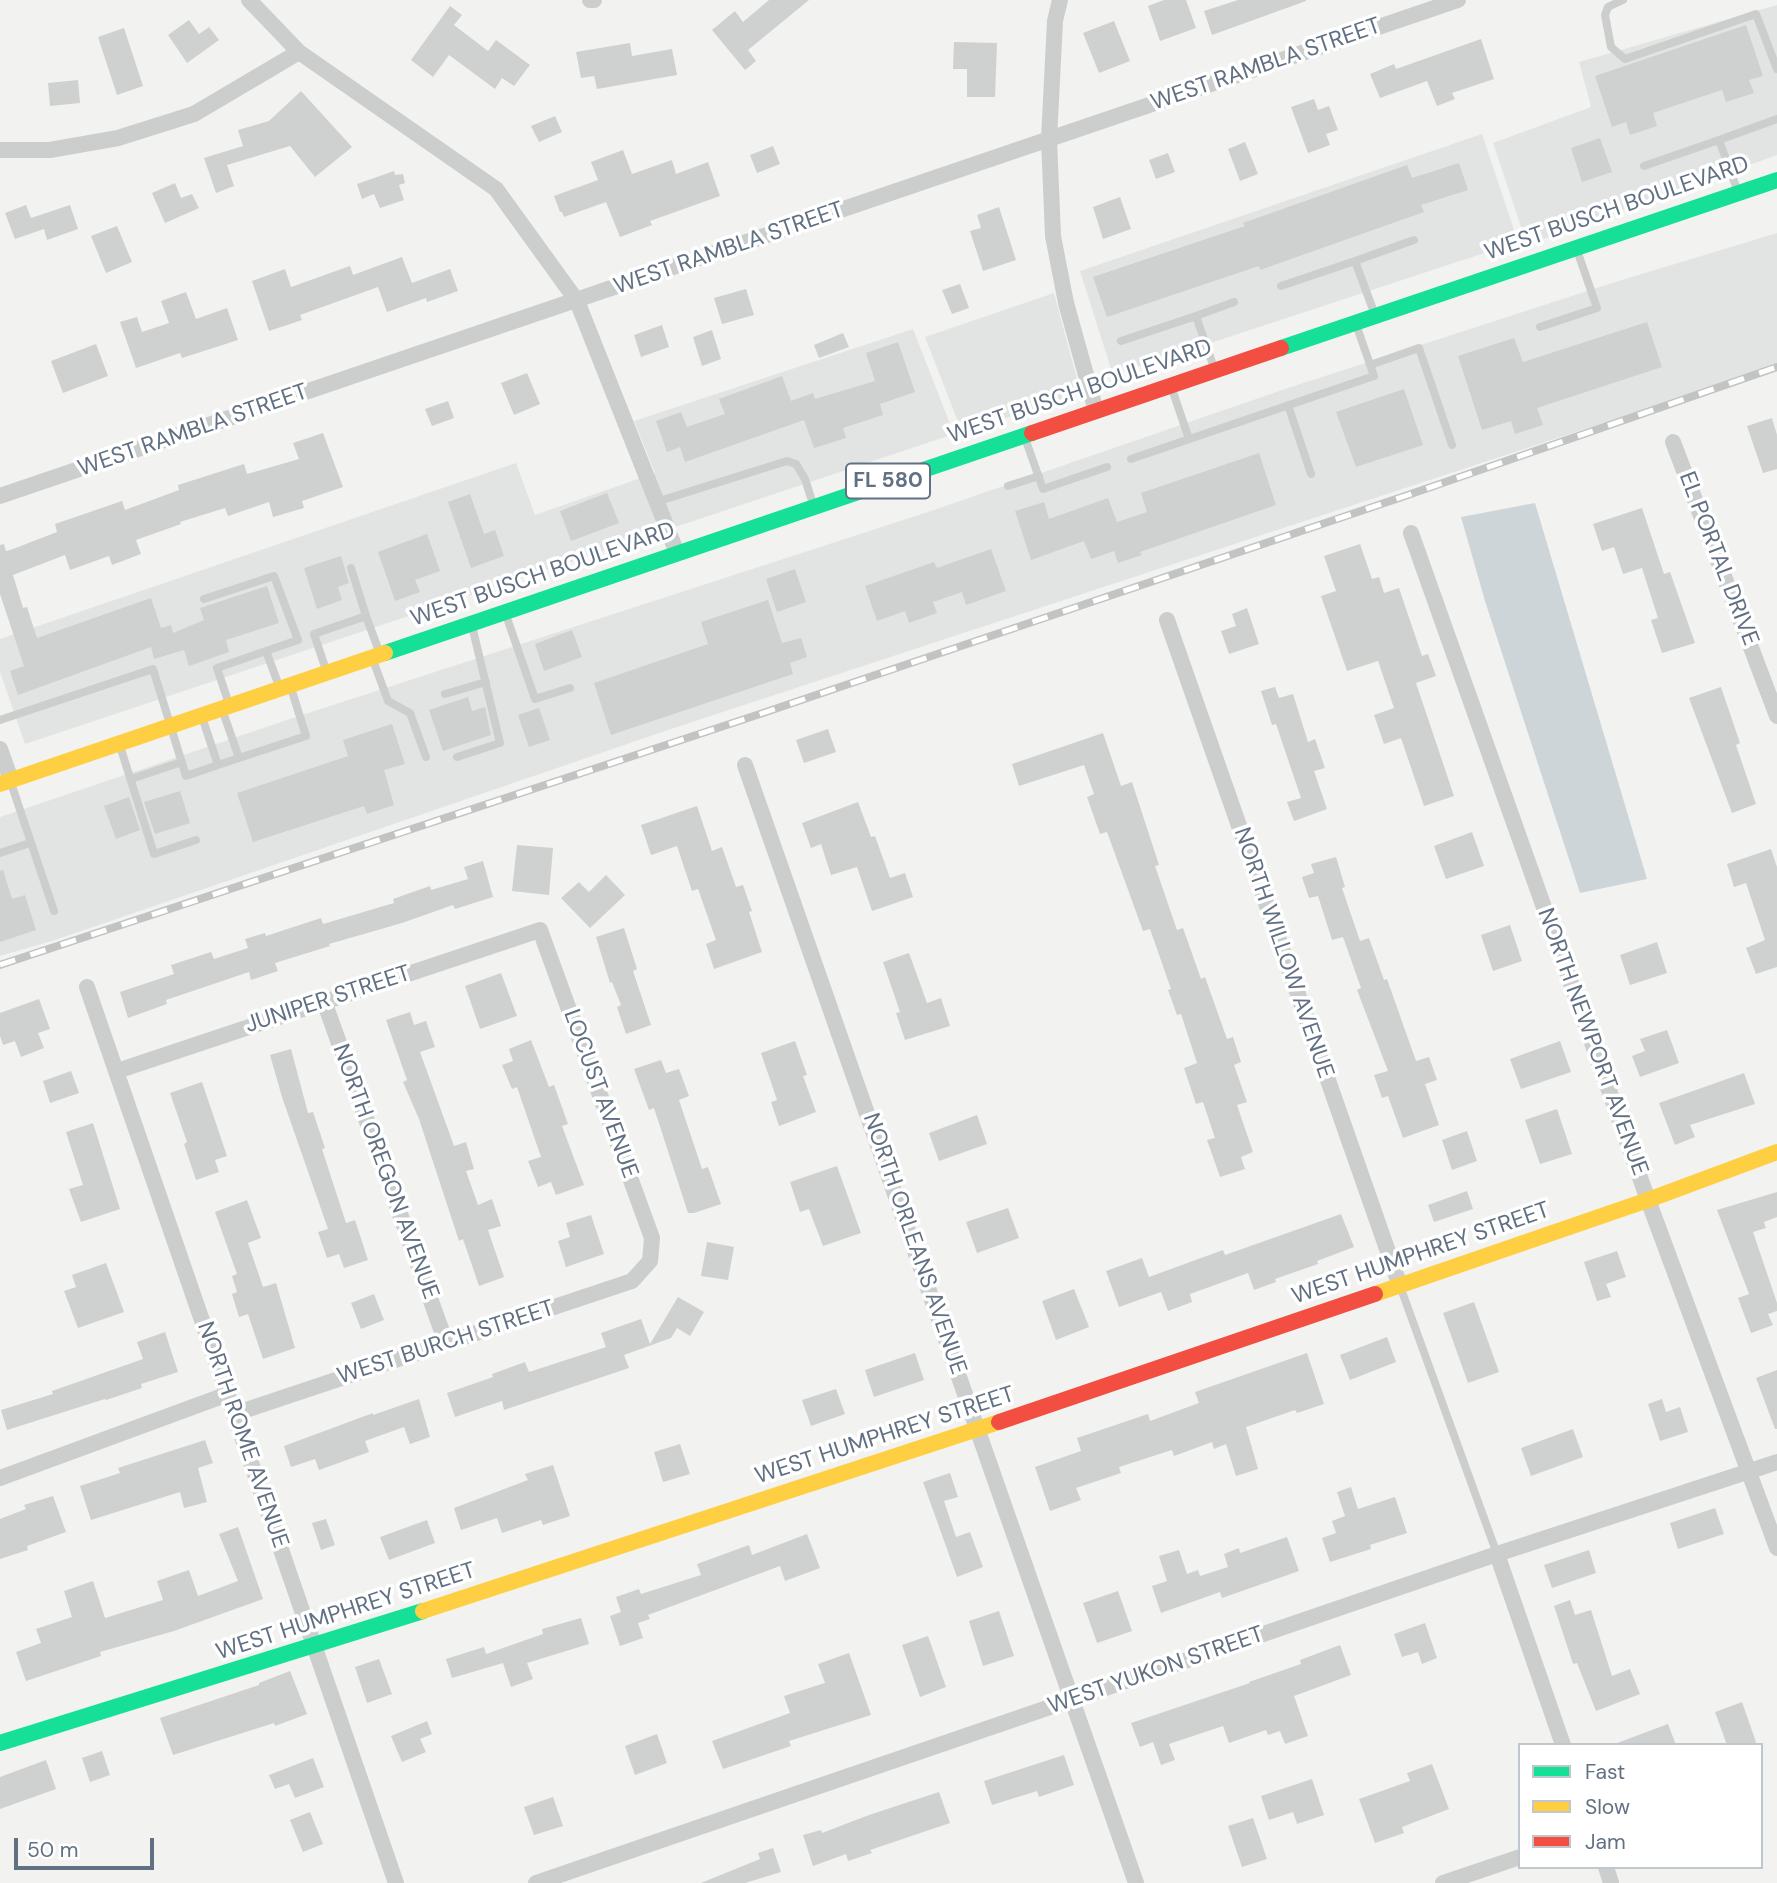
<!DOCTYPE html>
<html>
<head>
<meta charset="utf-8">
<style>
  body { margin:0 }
  #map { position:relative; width:1777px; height:1883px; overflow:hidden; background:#f2f3f0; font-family:"DM Sans",sans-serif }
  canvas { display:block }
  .legend { position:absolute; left:1518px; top:1743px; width:245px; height:126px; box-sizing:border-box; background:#fff; border:2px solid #c0c6cd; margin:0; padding:9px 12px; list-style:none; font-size:21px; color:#617082 }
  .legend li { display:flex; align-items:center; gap:14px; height:35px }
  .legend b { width:35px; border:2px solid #c0c6cd }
  .scale { position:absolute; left:14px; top:1838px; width:140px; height:32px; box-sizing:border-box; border:4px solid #617082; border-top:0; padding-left:9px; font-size:21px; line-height:24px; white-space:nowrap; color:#617082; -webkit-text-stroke:5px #fff; paint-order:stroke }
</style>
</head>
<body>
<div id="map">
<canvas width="1777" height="1883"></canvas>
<ul class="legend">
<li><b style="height:9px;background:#16e098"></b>Fast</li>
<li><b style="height:9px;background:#ffcf43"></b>Slow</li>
<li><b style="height:9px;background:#f24e42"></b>Jam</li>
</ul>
<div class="scale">50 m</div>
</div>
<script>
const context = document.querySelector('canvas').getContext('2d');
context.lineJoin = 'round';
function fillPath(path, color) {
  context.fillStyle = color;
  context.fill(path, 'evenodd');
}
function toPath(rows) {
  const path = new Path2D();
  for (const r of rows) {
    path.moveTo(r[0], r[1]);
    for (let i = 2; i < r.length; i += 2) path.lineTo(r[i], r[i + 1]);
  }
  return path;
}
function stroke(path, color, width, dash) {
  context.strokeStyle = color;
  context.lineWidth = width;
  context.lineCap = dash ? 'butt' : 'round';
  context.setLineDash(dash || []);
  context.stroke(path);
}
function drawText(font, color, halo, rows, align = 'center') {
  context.font = font + ' "DM Sans",sans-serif';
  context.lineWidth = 7;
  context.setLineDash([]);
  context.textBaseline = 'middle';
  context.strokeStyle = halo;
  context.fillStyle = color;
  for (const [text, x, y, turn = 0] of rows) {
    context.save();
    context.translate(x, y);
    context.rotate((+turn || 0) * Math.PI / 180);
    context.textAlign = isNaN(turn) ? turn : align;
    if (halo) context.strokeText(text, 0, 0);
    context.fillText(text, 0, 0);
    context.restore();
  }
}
const built = toPath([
  [1777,5,1777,155,1527,245,1493,143,1591,107,1579,62],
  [1482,134,1518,242,1113,375,1080,271],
  [1777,233,1777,366,671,729,55,940,0,956,0,817,290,719,928,512,1288,388,1612,283],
  [1054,293,1081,394,962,432,925,337],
  [913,329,954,434,25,744,0,672,0,639,516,463,535,515,655,473,634,421]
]);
const water = toPath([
  [1535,503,1647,879,1580,893,1485,601,1461,517]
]);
const building = toPath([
  [769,0,809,0,748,50,756,61,745,70,712,30,735,11,743,22],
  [1164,0,1186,0,1196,28,1160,41,1148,6],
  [1238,0,1306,0,1306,1,1212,35,1204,11],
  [450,6,462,15,454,25,488,51,496,40,530,65,514,86,502,78,495,89,449,55,433,77,411,60],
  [189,20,199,34,209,27,219,40,187,63,168,35],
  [1114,21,1130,61,1099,73,1083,33],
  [1746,25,1763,76,1749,80,1754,93,1726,102,1722,90,1653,113,1657,126,1630,135,1626,122,1612,127,1595,76],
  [124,28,143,86,117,95,98,37],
  [1481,39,1494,79,1452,93,1455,99,1437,106,1427,81,1380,98,1370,74,1394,64,1396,69],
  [954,42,997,43,995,97,967,97,967,69,953,69],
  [630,43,632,56,672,49,677,75,597,89,594,76,581,78,576,52],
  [78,80,80,103,50,106,48,83],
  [301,91,352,147,315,177,290,146,227,165,234,186,216,193,204,158,243,146,238,130,269,121],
  [1314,99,1318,110,1329,106,1338,130,1326,134,1330,145,1308,153,1291,107],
  [555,116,562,132,539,142,531,126],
  [1600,138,1612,172,1582,182,1571,148],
  [1245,142,1258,174,1240,181,1228,149],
  [773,146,780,164,757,173,750,155],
  [623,150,632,174,672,160,676,174,708,162,720,196,650,221,652,225,620,237,606,202,564,217,562,212,560,212,554,196,598,180,591,162],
  [1168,153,1175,172,1156,179,1149,160],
  [1459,163,1468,190,1421,205,1424,212,1260,270,1259,266,1107,317,1093,277,1245,226,1243,223,1407,165,1412,178],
  [394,171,395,175,403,174,405,183,399,185,404,200,380,208,374,194,362,199,357,184],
  [175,183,181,198,192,194,199,208,165,223,152,193],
  [1120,197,1131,229,1103,239,1093,207],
  [26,205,31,218,70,205,78,229,47,240,44,229,15,239,5,213],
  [999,207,1016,260,983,271,970,231,981,228,977,215],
  [117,226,132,262,106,273,91,236],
  [402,257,412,283,450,269,458,291,427,302,426,298,387,312,378,287,300,315,302,320,269,331,252,281,285,269,291,287,350,266,353,275],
  [960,284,969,308,952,314,942,290],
  [746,289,754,315,722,324,714,298],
  [186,292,196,319,227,308,238,340,182,358,180,353,136,368,120,322,137,317,142,332,169,323,161,301],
  [1647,322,1662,367,1537,408,1543,425,1515,434,1511,421,1482,430,1458,356,1514,338,1523,362],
  [662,325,669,347,641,357,634,335],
  [712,330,721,359,702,366,693,337],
  [843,333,849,347,819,358,814,345],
  [898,342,915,392,880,404,883,415,843,428,846,438,814,448,804,420,685,462,680,447,667,452,656,421,681,412,687,427,725,414,719,399,782,376,791,401,813,393,815,399,875,381,866,353],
  [96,344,108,376,63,393,51,361],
  [527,373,540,404,514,415,501,383],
  [1404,389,1423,445,1356,467,1336,412],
  [448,401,454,418,432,426,425,409],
  [1772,418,1777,435,1777,469,1763,473,1747,426],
  [323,433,343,487,302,501,304,508,273,517,269,502,228,516,225,508,180,522,181,524,136,540,141,554,112,565,109,556,70,570,65,555,13,575,23,608,27,607,37,638,151,598,161,628,171,625,173,633,204,620,200,608,267,586,279,623,226,640,229,652,189,666,184,650,154,659,151,647,18,695,10,671,24,666,0,594,0,545,4,544,6,551,13,549,57,532,55,524,122,501,125,510,179,490,178,485,244,464,247,474,299,459,293,443],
  [1259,453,1276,505,1140,552,1142,555,1118,563,1114,551,1091,559,1084,541,1031,560,1015,511,1044,502,1049,519,1108,498,1117,522,1147,512,1141,493],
  [607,493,619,523,571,541,560,511],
  [470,494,484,534,495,530,504,556,471,568,448,502],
  [1642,508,1664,574,1670,572,1695,643,1662,653,1651,620,1658,618,1642,568,1623,574,1614,547,1602,551,1593,524],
  [427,534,440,571,415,580,420,592,395,601,378,552],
  [1360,544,1372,579,1379,577,1384,593,1399,588,1422,656,1428,654,1436,676,1416,683,1454,796,1424,806,1401,738,1384,744,1374,715,1394,708,1378,661,1347,671,1321,596,1336,591,1324,556],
  [991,549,1006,591,966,605,962,592,933,602,937,613,909,623,905,611,877,621,865,586,934,562,937,568],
  [341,556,349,583,338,587,342,600,317,609,304,568],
  [795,569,806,602,777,612,766,579],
  [768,600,782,643,801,638,807,657,790,663,793,674,611,735,594,683,708,644,701,622],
  [1247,608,1259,644,1229,654,1221,631,1236,626,1232,614],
  [572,630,582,657,544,671,535,644],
  [1275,687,1279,698,1293,694,1308,742,1315,739,1325,768,1314,771,1327,809,1294,821,1287,802,1301,798,1276,724,1272,725,1261,691],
  [1721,687,1740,743,1736,745,1756,804,1732,813,1689,698],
  [468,697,472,711,485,707,491,735,443,751,429,710],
  [539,708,550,740,529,747,518,715],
  [392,724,405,764,384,770,394,805,367,814,364,806,253,842,237,793,348,756,343,740],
  [828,729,836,752,804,763,796,740],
  [1103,733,1121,786,1132,782,1159,865,1155,866,1177,930,1183,928,1201,979,1205,977,1227,1039,1233,1037,1241,1062,1234,1065,1247,1102,1237,1105,1253,1152,1241,1157,1245,1169,1220,1177,1207,1140,1215,1138,1203,1102,1196,1104,1184,1068,1197,1063,1181,1014,1177,1015,1168,990,1171,989,1150,929,1143,931,1107,832,1100,834,1087,797,1094,794,1084,765,1019,786,1012,764],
  [180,791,190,823,155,834,144,802],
  [129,797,140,830,116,839,104,806],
  [858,802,871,837,875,836,890,878,905,873,913,897,872,911,857,867,831,875,821,844,811,848,802,823],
  [697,806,712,851,722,847,736,887,743,885,752,911,749,912,762,952,714,969,706,944,716,940,698,889,692,891,677,846,651,855,641,825],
  [1472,832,1484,866,1446,879,1434,846],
  [517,845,553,848,549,895,512,891],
  [1771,849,1777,867,1777,967,1756,974,1746,948,1765,940,1746,883,1734,887,1727,864],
  [1336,857,1345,887,1342,888,1360,941,1369,938,1384,980,1387,979,1416,1061,1429,1057,1437,1080,1425,1084,1439,1125,1403,1138,1388,1096,1382,1098,1374,1075,1388,1071,1357,990,1361,988,1343,937,1332,940,1318,896,1309,898,1302,877,1314,873,1311,864],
  [483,861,493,897,455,909,453,905,402,923,329,944,330,946,275,963,278,971,251,980,249,972,166,1000,167,1004,128,1018,120,992,174,974,171,965,211,952,214,959,248,948,245,939,265,933,266,936,321,918,323,924,394,903,393,899,430,886,431,890,468,879,464,867],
  [3,870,12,899,25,895,36,930,0,942,0,871],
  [606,875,625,895,590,928,561,898,579,882,589,892],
  [1510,925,1522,961,1493,971,1481,935],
  [624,928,637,969,633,971,651,1025,626,1034,617,1007,621,1005,612,982,610,983,596,937],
  [1657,942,1667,973,1630,985,1620,955],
  [909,953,927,1003,941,998,950,1026,905,1040,896,1013,900,1012,883,962],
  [501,973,517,1016,480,1029,465,986],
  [39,999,50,1029,38,1033,44,1048,21,1057,15,1041,3,1045,0,1036,0,1013],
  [410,1012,414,1025,426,1021,435,1047,420,1052,454,1146,466,1142,474,1169,466,1171,478,1205,492,1199,501,1226,488,1230,504,1277,479,1286,463,1239,459,1241,419,1119,403,1082,407,1080,386,1020],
  [1667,1030,1679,1063,1640,1077,1632,1056,1645,1051,1640,1039],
  [531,1040,549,1087,554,1085,568,1124,562,1126,584,1185,556,1195,551,1182,538,1187,528,1161,541,1157,517,1087,512,1089,502,1065,513,1061,509,1049],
  [795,1041,807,1075,803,1076,816,1112,779,1126,771,1102,777,1100,761,1053],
  [1560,1041,1571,1072,1521,1089,1510,1059],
  [291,1049,308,1113,313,1112,325,1148,322,1149,346,1223,355,1220,368,1260,344,1268,339,1254,327,1258,318,1232,328,1229,282,1097,270,1055],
  [661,1060,666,1073,679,1069,689,1096,679,1100,702,1169,708,1167,721,1204,694,1213,688,1213,654,1108,649,1110,634,1069],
  [71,1071,79,1093,50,1103,43,1081],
  [1744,1073,1755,1104,1690,1125,1695,1137,1675,1145,1659,1103],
  [202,1082,227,1156,215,1160,219,1172,196,1180,184,1144,187,1142,170,1093],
  [1557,1109,1572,1154,1540,1164,1525,1120],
  [977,1115,987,1144,939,1161,929,1133],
  [93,1123,120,1209,81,1222,69,1189,83,1185,66,1132],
  [1467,1131,1477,1161,1452,1170,1442,1140],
  [837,1166,861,1233,823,1246,809,1209,800,1212,790,1182],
  [1467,1191,1473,1209,1434,1222,1428,1205],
  [1777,1192,1777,1217,1764,1222,1766,1228,1753,1232,1777,1303,1777,1311,1768,1314,1773,1325,1751,1333,1738,1298,1749,1294,1717,1210],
  [247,1200,261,1238,248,1243,263,1287,276,1283,295,1348,263,1359,248,1314,239,1317,232,1294,237,1292,232,1276,237,1274,215,1212],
  [1008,1208,1019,1238,977,1253,966,1222],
  [1341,1214,1354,1247,1317,1261,1318,1264,1275,1279,1276,1282,1254,1290,1248,1273,1190,1294,1192,1302,1168,1311,1161,1292,1119,1307,1106,1271,1142,1258,1149,1277,1223,1250,1225,1255],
  [591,1215,604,1254,566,1267,558,1241,570,1237,566,1223],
  [707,1242,734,1247,728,1280,701,1276],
  [1617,1251,1626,1277,1606,1284,1611,1297,1597,1301,1584,1262],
  [106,1263,124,1312,78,1328,64,1291,76,1287,72,1275],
  [1074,1289,1089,1327,1056,1340,1042,1301],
  [374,1294,384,1320,361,1329,351,1303],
  [678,1297,704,1312,690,1336,677,1328,671,1338,624,1355,629,1368,504,1410,502,1401,455,1417,447,1393,493,1377,492,1374,525,1362,529,1372,606,1347,601,1333,641,1319,650,1344],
  [1474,1302,1499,1372,1468,1383,1443,1313],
  [165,1332,178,1372,141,1384,142,1388,106,1400,105,1399,7,1430,1,1410,53,1394,52,1391,143,1359,137,1342],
  [1387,1337,1396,1362,1350,1380,1340,1355],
  [915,1353,924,1380,874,1397,865,1370],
  [1307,1353,1324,1404,1297,1413,1295,1410,1246,1427,1258,1469,1236,1476,1226,1444,1214,1449,1212,1442,1174,1456,1172,1450,1119,1467,1121,1473,1076,1488,1081,1500,1050,1511,1035,1467,1081,1451,1077,1438,1148,1414,1150,1421,1199,1403,1195,1392],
  [1777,1370,1777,1429,1775,1429,1756,1378],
  [836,1389,845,1414,811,1426,802,1400],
  [419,1399,430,1437,410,1444,404,1427,365,1441,369,1452,319,1470,315,1459,291,1467,284,1446,373,1413,373,1415],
  [1662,1399,1666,1412,1680,1407,1688,1432,1660,1441,1648,1404],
  [1573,1429,1583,1457,1531,1476,1521,1448],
  [205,1440,213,1463,198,1468,207,1502,184,1508,180,1492,91,1520,80,1486,120,1473,118,1468],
  [680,1444,690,1474,663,1482,654,1452],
  [553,1465,570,1516,543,1525,541,1520,502,1533,497,1518,461,1530,454,1508,528,1480,525,1474],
  [950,1473,958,1497,944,1501,956,1537,970,1532,983,1567,957,1577,923,1482],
  [1351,1487,1358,1509,1395,1497,1407,1533,1370,1545,1371,1549,1330,1562,1322,1538,1336,1533,1332,1521,1345,1516,1337,1492],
  [53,1496,66,1532,27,1546,28,1550,0,1559,0,1519,26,1509,24,1505],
  [1715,1508,1724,1534,1678,1549,1670,1523],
  [326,1519,335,1545,321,1550,312,1523],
  [427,1520,435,1543,389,1560,380,1537],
  [238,1527,263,1599,174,1631,100,1652,101,1656,26,1681,16,1652,41,1643,36,1629,72,1617,64,1591,93,1581,105,1618,163,1600,157,1581,189,1570,198,1596,238,1581,219,1534],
  [807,1534,820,1568,785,1581,780,1566,648,1615,650,1619,638,1623,643,1638,620,1646,610,1616,621,1612,616,1597,639,1589,641,1594,701,1575,697,1564,749,1545,752,1555],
  [1287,1537,1299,1571,1222,1598,1220,1592,1161,1613,1152,1586,1167,1581,1159,1556,1179,1550,1187,1574,1198,1570,1200,1576,1228,1567,1224,1554,1239,1548,1240,1553],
  [1589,1550,1596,1573,1552,1588,1544,1565],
  [1118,1591,1132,1631,1097,1643,1083,1603],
  [1570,1600,1575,1615,1591,1610,1612,1676,1630,1669,1640,1694,1596,1711,1577,1663,1573,1664,1554,1606],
  [999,1611,1014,1656,983,1666,969,1621],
  [581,1618,589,1644,527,1663,533,1679,511,1687,503,1663,452,1678,446,1659,484,1647,486,1654,543,1634,542,1629],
  [1425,1623,1437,1658,1422,1664,1418,1652,1402,1657,1394,1634],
  [928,1636,946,1687,920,1697,902,1645],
  [1340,1645,1351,1675,1294,1696,1308,1736,1285,1744,1280,1731,1268,1735,1266,1730,1229,1743,1223,1726,1169,1744,1175,1760,1161,1765,1153,1742,1140,1747,1131,1723,1250,1683,1249,1682,1301,1664,1300,1660],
  [849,1653,871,1715,789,1741,791,1746,723,1769,712,1741,790,1713,784,1696,825,1683,818,1664],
  [379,1659,392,1694,367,1703,355,1667],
  [290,1671,307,1714,275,1726,274,1723,173,1755,160,1718,259,1685,259,1683],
  [1742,1702,1757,1745,1727,1745,1715,1712],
  [427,1721,432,1734,420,1739,426,1752,402,1762,391,1736],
  [1668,1724,1676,1745,1617,1745,1617,1743],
  [657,1734,667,1763,635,1775,625,1746],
  [102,1751,110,1775,90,1782,82,1758],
  [1064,1755,1074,1785,1039,1797,1037,1791,992,1805,984,1781],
  [313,1758,324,1787,295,1798,289,1784,275,1789,269,1775],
  [46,1760,56,1789,0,1809,0,1777],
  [1432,1764,1449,1809,1402,1827,1404,1833,1375,1843,1359,1799,1410,1781,1407,1773],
  [1312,1779,1324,1815,1297,1824,1293,1812,1269,1820,1261,1796],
  [939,1792,950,1823,870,1850,872,1853,848,1861,846,1854,813,1866,803,1835,821,1830,822,1833,869,1815],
  [553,1797,563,1826,534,1835,524,1807],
  [310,1812,323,1844,303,1852,290,1820],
  [1253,1818,1267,1859,1242,1867,1228,1826],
  [773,1848,781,1872,745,1883,701,1883,760,1859,758,1853]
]);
const lane = toPath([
  [1623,0,1608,7,1605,15,1611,47,1625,59,1756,14,1777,69],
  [1644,166,1719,140],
  [1738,192,1719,140,1777,119],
  [1281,286,1355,261],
  [1375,315,1355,261,1414,240],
  [1196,316,1234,302],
  [1540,327,1597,308,1577,250],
  [1121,341,1196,316,1214,368],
  [1370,365,1419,348,1452,445],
  [1172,389,1189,439],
  [1288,405,1311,474],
  [1025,438,1043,489,1107,467],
  [1131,459,1374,376,1357,327],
  [1008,486,1039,476],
  [656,502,787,461,796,464,805,479,813,504],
  [351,568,366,616],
  [204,599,274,576,298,640,266,651],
  [506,615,535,699,570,688],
  [373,660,388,701,410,713,426,757],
  [326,670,314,634,366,616,380,654],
  [445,694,486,682],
  [229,704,217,668,266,651,279,686],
  [223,712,239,758,306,736,291,688],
  [0,720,153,669,186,776,218,765,202,717],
  [120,746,154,854,196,840],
  [457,757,500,743,472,626],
  [218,765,239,758],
  [131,779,182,762],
  [11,783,54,911],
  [0,853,30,843],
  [1400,1286,1497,1554]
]);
const street = toPath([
  [249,0,299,52,496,189,577,301,677,553],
  [590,0,594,0],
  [1060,0,1055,21,1049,139,1053,236,1066,303,1096,411],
  [0,150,50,150,118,138,194,114,299,52],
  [1673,442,1777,716],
  [0,496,1458,0],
  [1411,533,1648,1200,1777,1548],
  [1167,620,1400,1286],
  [0,749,11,780],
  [745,765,1136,1883],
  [87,987,396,1883],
  [324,1001,446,1343],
  [117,1071,540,930,652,1238,650,1261,632,1281,234,1414],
  [0,1478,228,1394],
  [1497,1554,1563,1745],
  [1606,1867,1611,1883],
  [536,1883,1497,1554,1777,1462],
  [1443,1883,1520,1857]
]);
const fast = toPath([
  [1281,348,1777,180],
  [385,653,1032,433],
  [0,1743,423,1611]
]);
const slow = toPath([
  [0,784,385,653],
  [1375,1294,1648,1200,1777,1152],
  [423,1611,999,1422]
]);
const jam = toPath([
  [1032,433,1281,348],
  [999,1422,1375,1294]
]);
const rail = toPath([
  [0,965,760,714,1405,496,1777,367]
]);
const shields = [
  [888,481,84]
];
const shieldNames = [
  ["FL 580",888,481]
];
const streetNames = [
  ["WEST RAMBLA STREET",1266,65,-19],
  ["WEST BUSCH BOULEVARD",1617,209,-19],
  ["WEST RAMBLA STREET",729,249,-19],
  ["WEST BUSCH BOULEVARD",1080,392,-19],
  ["WEST RAMBLA STREET",193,431,-19],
  ["EL PORTAL DRIVE",1718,559,69],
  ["WEST BUSCH BOULEVARD",543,575,-19],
  ["NORTH WILLOW AVENUE",1283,953,71],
  ["JUNIPER STREET",328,1000,-18],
  ["NORTH NEWPORT AVENUE",1592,1042,70],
  ["LOCUST AVENUE",600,1094,70],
  ["NORTH OREGON AVENUE",385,1172,70],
  ["NORTH ORLEANS AVENUE",914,1244,71],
  ["WEST HUMPHREY STREET",1421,1254,-19],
  ["WEST BURCH STREET",446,1343,-18],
  ["NORTH ROME AVENUE",242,1435,71],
  ["WEST HUMPHREY STREET",885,1436,-18],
  ["WEST HUMPHREY STREET",346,1612,-18],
  ["WEST YUKON STREET",1156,1671,-19]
];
fillPath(built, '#e2e4e3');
fillPath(water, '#ced5d8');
fillPath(building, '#cfd0d0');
stroke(lane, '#cccdcd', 8);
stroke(street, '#cccdcd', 16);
stroke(fast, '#16e098', 16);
stroke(slow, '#ffcf43', 16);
stroke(jam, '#f24e42', 16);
stroke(rail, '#c2c3c3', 8);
stroke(rail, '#fff', 5, [16]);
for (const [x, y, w] of shields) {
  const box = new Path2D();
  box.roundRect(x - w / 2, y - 17.5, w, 35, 5);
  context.fillStyle = '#fff';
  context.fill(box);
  stroke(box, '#617082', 2);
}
drawText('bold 21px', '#617082', null, shieldNames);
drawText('23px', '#617082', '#fff', streetNames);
</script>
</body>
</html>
